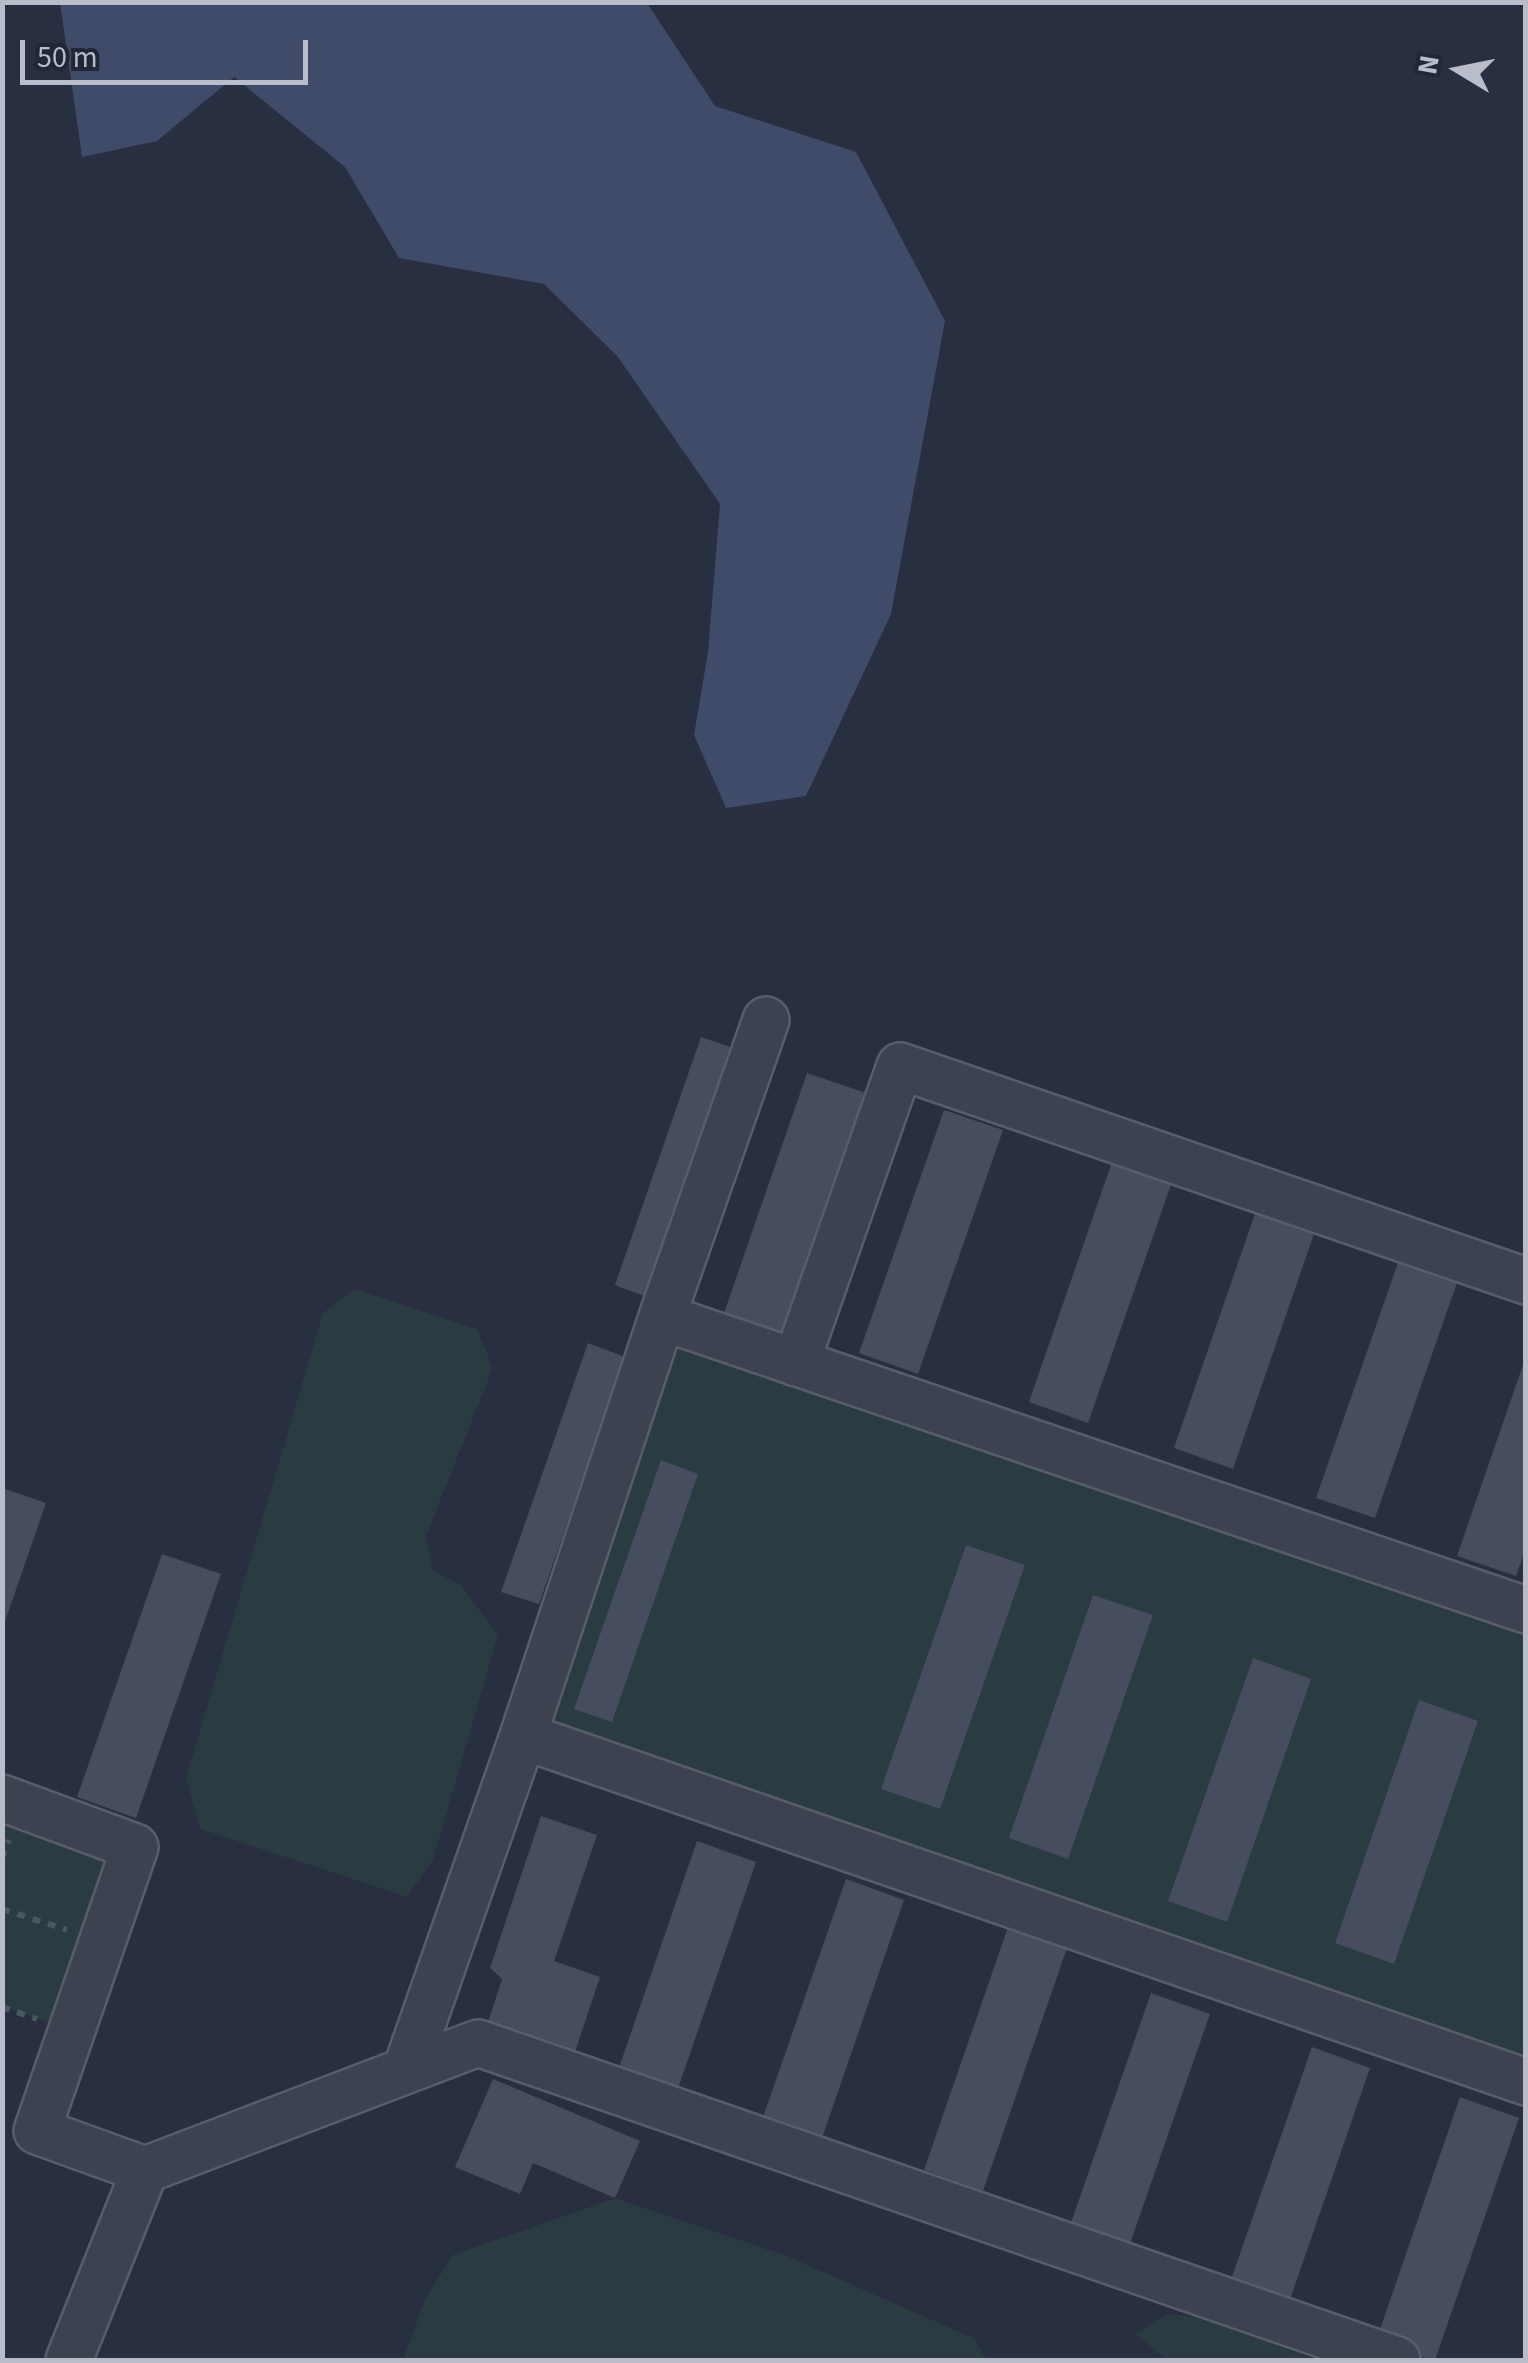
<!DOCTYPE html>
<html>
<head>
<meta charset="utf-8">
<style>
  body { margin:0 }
  #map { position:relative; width:1528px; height:2363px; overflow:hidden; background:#282f40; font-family:"Source Sans 3",sans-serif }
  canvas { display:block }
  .frame { position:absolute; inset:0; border:5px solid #b9bdca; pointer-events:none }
  .north { position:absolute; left:1408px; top:20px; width:100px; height:100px; -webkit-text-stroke:8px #212736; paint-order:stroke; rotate:280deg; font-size:28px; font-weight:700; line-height:40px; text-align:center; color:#b9bdca }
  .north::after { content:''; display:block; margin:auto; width:35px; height:45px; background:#b9bdca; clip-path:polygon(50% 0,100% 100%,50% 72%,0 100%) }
  .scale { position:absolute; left:20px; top:40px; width:288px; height:45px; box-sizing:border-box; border:5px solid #b9bdca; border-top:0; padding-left:12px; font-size:30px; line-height:35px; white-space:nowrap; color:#b9bdca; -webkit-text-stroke:8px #212736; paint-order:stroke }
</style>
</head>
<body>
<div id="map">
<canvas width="1528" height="2363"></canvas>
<div class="frame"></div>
<div class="north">N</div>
<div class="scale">50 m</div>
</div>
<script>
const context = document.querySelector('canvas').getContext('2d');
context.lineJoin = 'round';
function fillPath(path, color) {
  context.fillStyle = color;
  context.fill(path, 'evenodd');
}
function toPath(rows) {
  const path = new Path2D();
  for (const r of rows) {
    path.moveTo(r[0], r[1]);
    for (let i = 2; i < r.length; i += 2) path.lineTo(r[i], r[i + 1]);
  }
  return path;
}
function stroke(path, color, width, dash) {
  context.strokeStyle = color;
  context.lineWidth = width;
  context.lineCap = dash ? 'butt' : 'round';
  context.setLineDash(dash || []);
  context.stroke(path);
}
const green = toPath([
  [355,1289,477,1329,493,1368,426,1536,433,1571,461,1585,498,1635,433,1860,407,1897,200,1829,186,1778,323,1313],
  [662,1317,1525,1612,1525,2082,523,1736],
  [2,1798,135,1847,71,2030,3,2007],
  [615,2198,787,2256,973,2338,987,2360,403,2360,426,2297,453,2255],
  [1168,2314,1212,2319,1315,2360,1168,2360,1136,2334]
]);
const water = toPath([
  [60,3,647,3,715,106,856,152,945,321,891,614,806,796,726,808,694,735,708,652,720,504,618,357,544,284,399,258,345,167,234,77,157,141,82,157]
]);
const building = toPath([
  [701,1037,739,1050,652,1299,615,1285],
  [807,1073,866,1093,781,1337,723,1316],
  [944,1110,1003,1130,918,1374,859,1353],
  [1113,1159,1173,1179,1088,1423,1029,1402],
  [1258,1205,1317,1225,1233,1469,1174,1448],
  [1401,1254,1460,1274,1375,1518,1316,1498],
  [588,1343,625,1357,539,1604,501,1592],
  [1525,1359,1526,1548,1516,1576,1457,1556],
  [661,1460,698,1474,612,1722,574,1709],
  [2,1488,46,1503,3,1627,2,1627],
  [966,1545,1025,1565,940,1809,881,1789],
  [162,1554,221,1574,136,1818,77,1797],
  [1093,1595,1153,1615,1068,1859,1009,1838],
  [1253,1658,1311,1679,1227,1922,1168,1901],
  [1419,1700,1478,1721,1394,1964,1335,1943],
  [541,1816,597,1835,554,1961,600,1977,570,2067,483,2038,502,1979,490,1968],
  [697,1841,756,1862,672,2106,613,2085],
  [846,1879,904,1900,820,2144,761,2123],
  [1008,1927,1067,1948,983,2191,924,2170],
  [1151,1993,1210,2014,1125,2258,1066,2237],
  [1312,2047,1370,2068,1286,2311,1227,2291],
  [493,2079,640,2141,615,2198,533,2163,520,2194,455,2167],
  [1460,2097,1519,2118,1435,2360,1431,2360,1376,2341]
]);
const path = toPath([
  [2,1858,9,1840],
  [2,1909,67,1930],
  [2,2007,37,2019]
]);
const minor = toPath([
  [766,1020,662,1317,1526,1610],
  [796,1363,900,1066,1526,1281],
  [523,1736,662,1317],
  [2,1798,135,1847,37,2131,145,2170],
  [406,2070,523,1736,1526,2082],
  [69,2360,145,2170,478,2043,1397,2360]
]);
fillPath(green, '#2a3b41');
fillPath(water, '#3f4b68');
fillPath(building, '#454d5f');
stroke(minor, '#575d6a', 50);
stroke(path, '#48585e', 6, [8, 8]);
stroke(minor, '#3c4250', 45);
</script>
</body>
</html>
